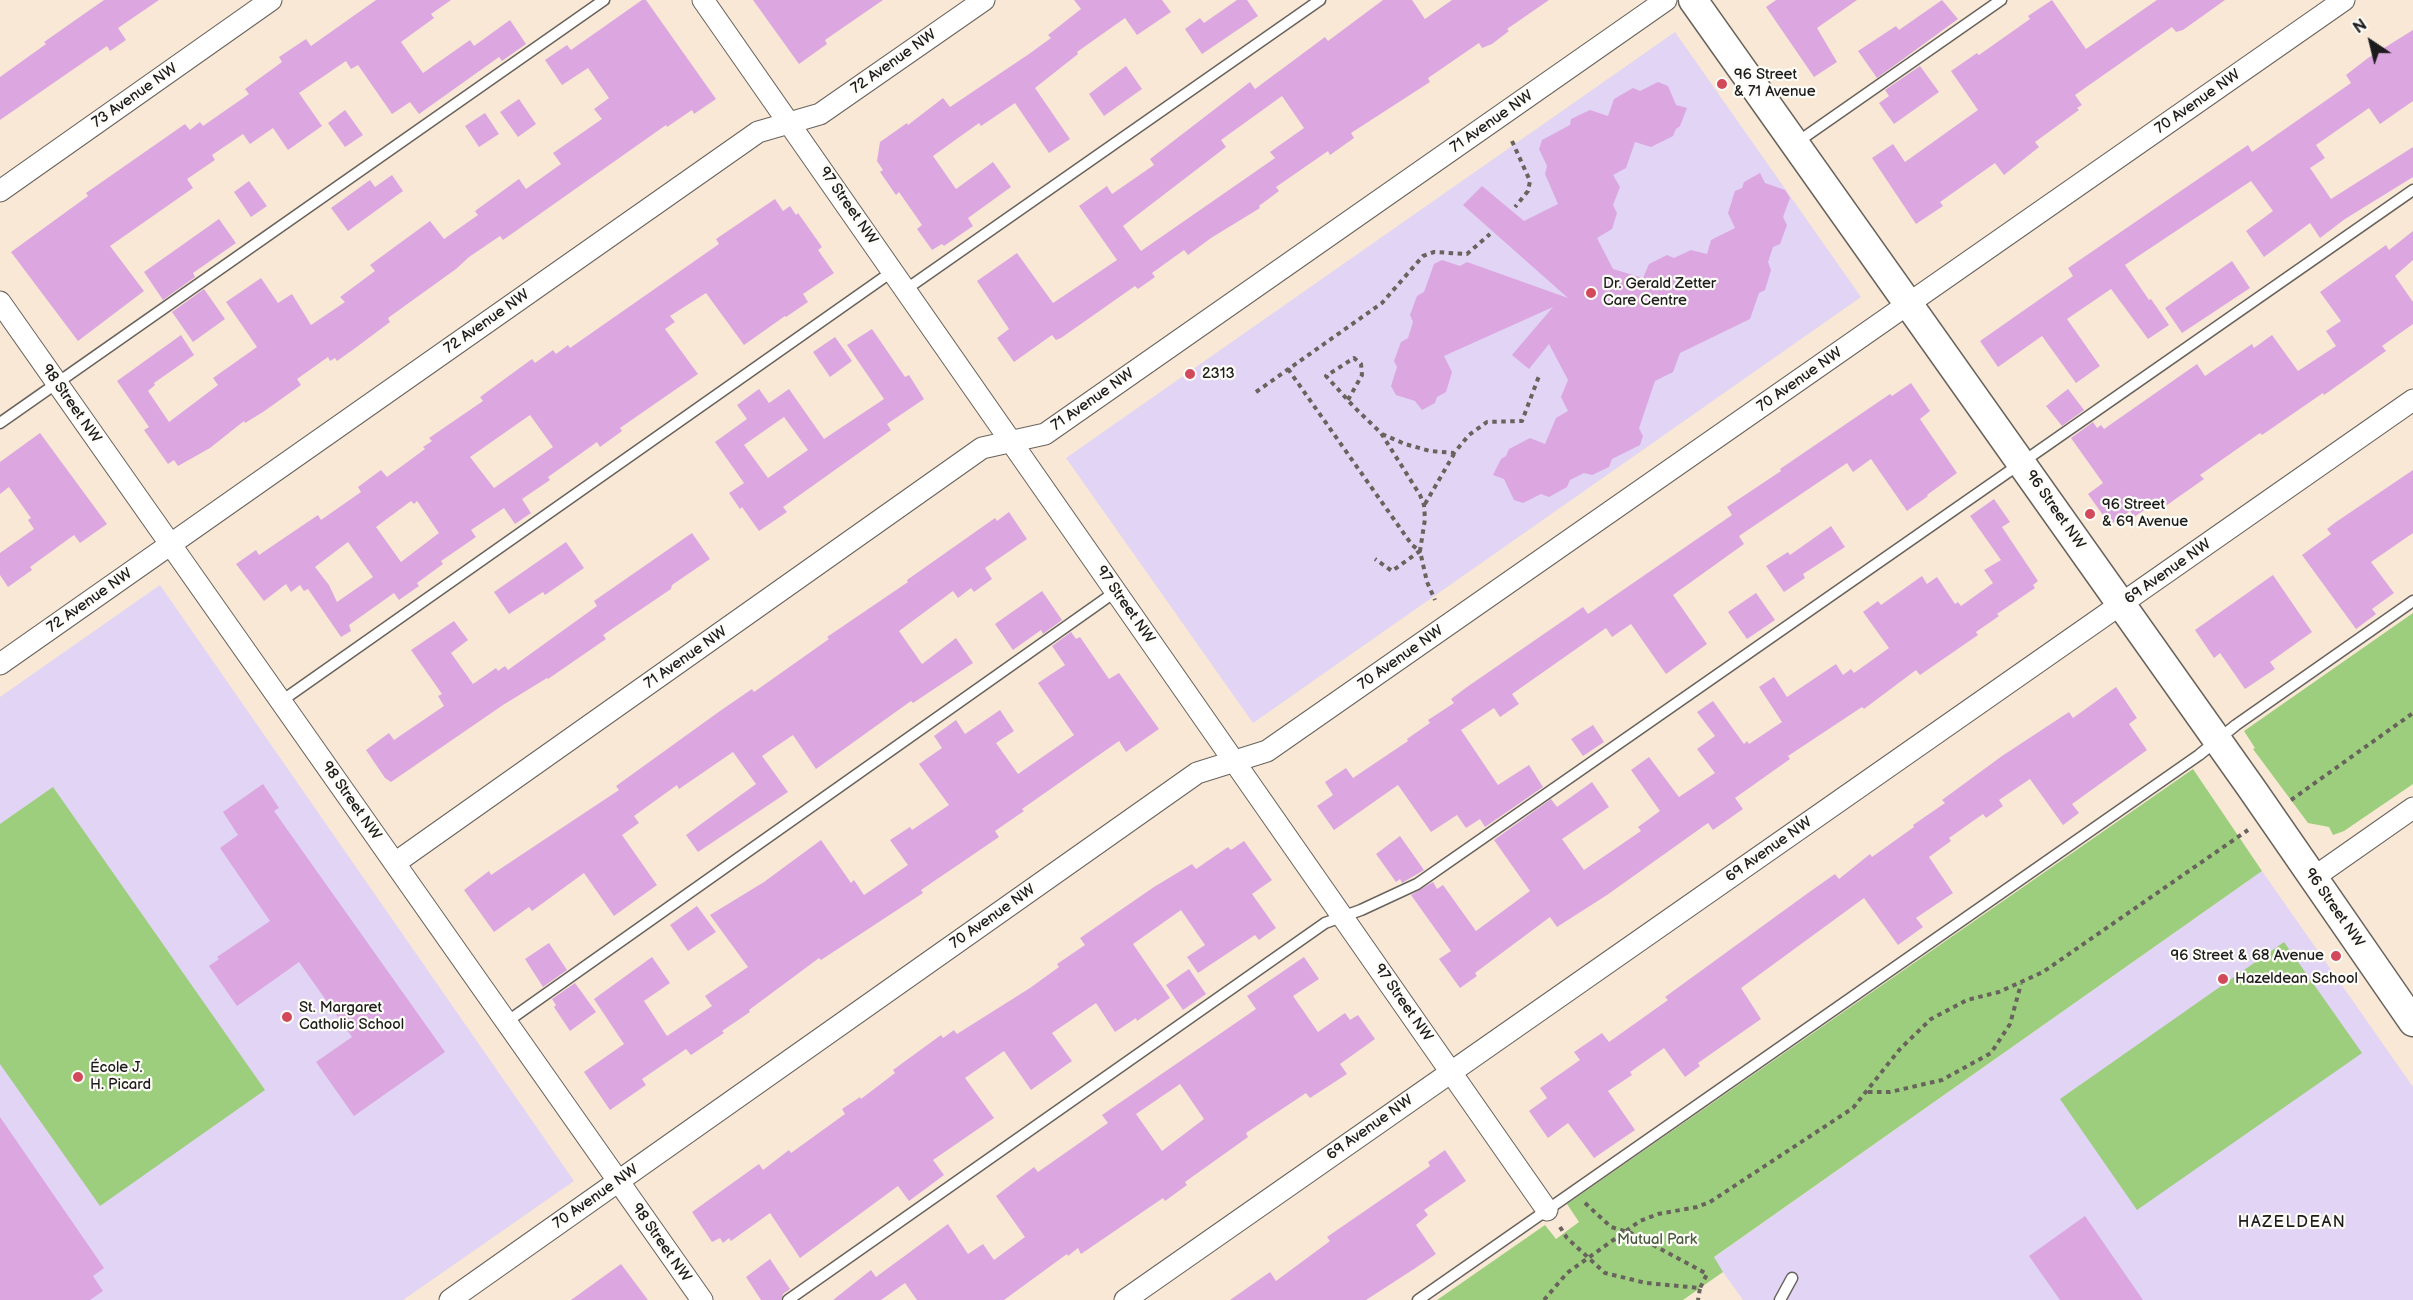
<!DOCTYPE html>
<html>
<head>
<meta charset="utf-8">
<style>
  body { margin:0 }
  #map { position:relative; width:2413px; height:1300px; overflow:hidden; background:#f8e8d5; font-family:"Balsamiq Sans",sans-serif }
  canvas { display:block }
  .north { position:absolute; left:2341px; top:12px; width:60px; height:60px; -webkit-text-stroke:4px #fdfcf7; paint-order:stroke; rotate:325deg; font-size:16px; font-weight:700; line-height:24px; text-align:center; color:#1c1c1c }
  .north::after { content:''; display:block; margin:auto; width:21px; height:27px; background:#1c1c1c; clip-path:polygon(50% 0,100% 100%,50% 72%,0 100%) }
</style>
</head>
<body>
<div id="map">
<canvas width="2413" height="1300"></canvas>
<div class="north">N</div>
</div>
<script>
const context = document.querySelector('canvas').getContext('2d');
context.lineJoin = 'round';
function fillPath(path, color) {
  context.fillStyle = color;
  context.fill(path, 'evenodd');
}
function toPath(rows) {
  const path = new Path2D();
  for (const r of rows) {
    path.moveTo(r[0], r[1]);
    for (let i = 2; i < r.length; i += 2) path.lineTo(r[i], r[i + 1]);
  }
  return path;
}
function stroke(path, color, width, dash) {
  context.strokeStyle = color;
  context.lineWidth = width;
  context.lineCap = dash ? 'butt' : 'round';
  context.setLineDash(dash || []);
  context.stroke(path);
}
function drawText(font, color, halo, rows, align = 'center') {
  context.font = font + ' "Balsamiq Sans",sans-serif';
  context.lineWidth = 4.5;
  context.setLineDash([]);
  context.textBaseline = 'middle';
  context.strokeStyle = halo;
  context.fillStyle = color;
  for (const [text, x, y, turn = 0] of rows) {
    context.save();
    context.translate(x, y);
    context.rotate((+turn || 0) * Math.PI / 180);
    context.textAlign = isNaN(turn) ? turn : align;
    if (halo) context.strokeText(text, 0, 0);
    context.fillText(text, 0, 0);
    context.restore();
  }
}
const built = toPath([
  [1675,32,1861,297,1253,723,1066,458],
  [160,585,574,1181,403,1300,0,1300,0,697],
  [2262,871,2413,1087,2413,1300,1743,1300,1713,1258]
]);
const green = toPath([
  [2413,613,2413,784,2344,831,2333,835,2329,827,2308,823,2253,749,2255,748,2244,731],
  [2193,769,2262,871,1714,1257,1723,1272,1683,1300,1437,1300,1545,1225,1556,1239,1579,1222,1567,1204],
  [53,787,265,1090,100,1206,0,1064,0,824],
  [2284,942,2362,1053,2137,1210,2060,1099]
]);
const building = toPath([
  [104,0,159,0,118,28,126,40,110,51,107,46,0,120,0,77,46,44,44,42],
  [376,0,451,0,431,14,434,18,401,42,423,73,470,40,474,46,510,20,526,44,502,61,499,57,419,114,410,102,392,114,358,65,351,69,346,61,299,93,322,126,288,150,273,128,250,144,243,134,212,155,215,160,187,179,193,188,110,246,144,291,78,341,11,252,88,196,86,193,185,124,190,130,200,122,203,126,249,94,245,89,282,62,279,57,306,39,311,46],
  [642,0,646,0,716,99,694,114,692,110,667,127,666,125,503,240,500,236,469,257,456,269,388,318,390,322,354,349,337,361,335,358,330,361,328,357,297,379,301,385,263,412,245,423,244,421,210,448,178,466,174,460,168,464,144,430,149,427,117,381,181,335,194,355,154,383,155,385,148,391,169,422,218,385,213,378,257,347,226,302,261,278,278,303,292,294,311,325,345,302,340,297,375,271,370,265,430,221,444,239,478,215,475,211,519,179,526,189,561,164,553,153,602,119,594,109,609,98,588,68,562,85,545,60,567,45,571,50],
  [753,0,883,0,825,40,827,44,799,64],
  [1074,0,1162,0,1171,12,1137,35,1125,18,1077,52,1078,54,1035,88,1070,139,1049,153,1015,103,981,126,979,123,933,156,956,189,993,162,1011,187,968,218,973,226,944,246,942,244,932,250,917,229,922,225,899,192,896,195,880,172,883,170,877,161,880,142,907,123,908,125,943,98,950,107,1029,54,1051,38,1048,35,1081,9],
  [1237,0,1247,0,1258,16,1202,54,1185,29,1200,18,1204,23],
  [1383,0,1412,0,1425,19,1452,0,1549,0,1507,29,1509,31,1492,44,1482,48,1479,43,1428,78,1430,82,1351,133,1354,138,1330,155,1328,151,1276,187,1279,191,1259,206,1260,208,1211,238,1188,255,1184,250,1152,273,1155,277,1138,289,1135,286,1061,338,1056,340,1052,335,1014,362,997,338,1009,329,977,281,1017,253,1053,303,1117,260,1079,206,1107,186,1112,194,1154,165,1150,159,1250,82,1255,89,1325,37,1328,41],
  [1282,96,1304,128,1270,152,1275,158,1141,251,1123,226,1226,147,1221,140],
  [1776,0,1857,0,1817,28,1837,62,1814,77,1766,7],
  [1942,0,1958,19,1877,78,1858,51,1896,26,1899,30],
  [2052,0,2086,49,2157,0,2225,0,2183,30,2176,32,2172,27,2075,95,2082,105,2077,108,2079,110,2035,142,2039,147,2004,175,1995,163,1940,202,1943,206,1916,224,1872,158,1893,144,1905,162,1978,110,1951,71,1977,53,1979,55,2030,19,2028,16],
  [2413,30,2413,101,2380,124,2369,108,2316,145,2325,158,2310,168,2331,199,2413,147,2413,177,2345,219,2320,238,2310,223,2264,257,2246,231,2273,211,2251,181,2125,265,2149,300,2151,299,2169,325,2148,339,2111,289,2067,319,2100,366,2076,383,2042,336,1998,367,1980,341,2073,276,2068,268,2248,145,2252,152,2351,83,2346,75,2368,58],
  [1126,66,1142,89,1104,116,1089,94],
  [1920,66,1939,92,1894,124,1879,103,1889,96,1885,90],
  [1658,82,1668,86,1676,105,1687,108,1680,126,1676,129,1673,136,1651,147,1635,142,1626,168,1613,175,1620,187,1613,205,1617,213,1612,229,1597,238,1613,269,1643,278,1649,264,1667,255,1674,258,1691,250,1707,254,1711,240,1735,228,1728,213,1735,191,1742,188,1744,182,1760,173,1765,183,1785,190,1790,198,1783,217,1787,225,1780,244,1773,247,1768,262,1771,270,1765,290,1759,293,1750,319,1680,353,1673,372,1655,381,1639,428,1643,436,1640,445,1612,459,1609,467,1592,475,1584,473,1570,480,1567,487,1549,497,1541,494,1523,503,1514,500,1504,479,1493,475,1501,459,1506,456,1509,449,1530,438,1545,444,1556,418,1568,411,1561,397,1568,380,1549,344,1529,369,1512,355,1553,307,1444,356,1452,372,1446,392,1437,397,1435,403,1422,410,1415,401,1396,395,1391,386,1397,367,1394,361,1401,342,1408,338,1413,322,1410,315,1417,296,1424,292,1434,264,1442,260,1460,266,1467,262,1568,298,1463,205,1482,186,1524,221,1558,204,1545,174,1547,166,1539,149,1542,140,1570,125,1571,119,1590,110,1608,116,1614,99,1633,88,1640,91],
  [519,99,536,124,518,137,500,112],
  [345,110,363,135,345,147,328,123],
  [485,113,499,134,479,147,465,126],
  [392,175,403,191,348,231,331,208,370,180,375,187],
  [249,181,267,206,251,217,234,192],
  [775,199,783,211,790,206,796,215,798,213,822,247,818,250,834,273,803,294,808,302,786,317,785,316,744,345,706,293,670,316,675,322,665,329,698,374,620,428,622,431,600,447,597,442,548,477,550,480,522,499,531,513,515,524,504,508,471,530,476,537,441,561,443,564,417,583,419,586,399,600,394,593,349,625,351,631,341,637,308,589,304,591,300,585,291,592,286,584,264,601,236,564,256,550,259,555,318,515,321,520,361,492,358,487,381,470,387,477,425,449,423,447,432,441,429,438,483,401,480,397,532,359,535,363,553,350,556,354,568,345,570,348,719,244,716,239],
  [530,415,553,447,494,488,470,457],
  [411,501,414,504,417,501,439,533,401,562,376,527],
  [348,542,373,577,337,602,329,585,315,567],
  [219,219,236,243,193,273,195,277,163,300,144,272],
  [2413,231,2413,260,2395,276,2413,302,2413,324,2382,346,2386,351,2324,395,2323,393,2262,435,2260,433,2200,475,2204,479,2167,505,2162,498,2134,517,2130,511,2110,525,2088,494,2103,483,2071,438,2093,422,2097,428,2101,425,2104,429,2197,364,2205,376,2252,344,2254,348,2272,335,2298,371,2336,346,2326,331,2341,321,2320,292,2386,245,2389,250],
  [2232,261,2250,288,2182,333,2165,308],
  [204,289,225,319,193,342,172,312],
  [872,329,905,377,909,375,924,399,887,424,891,430,783,507,787,512,759,531,742,507,740,509,729,493,744,483,715,442,747,419,737,405,759,389,769,403,789,389,824,439,884,399,847,345],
  [784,417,808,450,768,478,744,445],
  [835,337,852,361,830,377,813,352],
  [1911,383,1930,411,1920,419,1957,473,1927,495,1928,496,1907,511,1871,459,1853,472,1847,463,1739,536,1744,544,1673,595,1707,644,1666,674,1631,624,1612,637,1606,628,1512,694,1519,704,1500,717,1494,708,1461,730,1498,785,1529,765,1543,787,1485,827,1480,819,1466,828,1457,815,1431,832,1398,785,1334,830,1317,806,1333,795,1325,782,1346,768,1353,778,1408,741,1407,739,1430,723,1428,720,1454,703,1451,699,1467,687,1583,607,1588,614,1732,515,1727,507,1781,471,1780,469,1890,394,1892,396],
  [2068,389,2084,410,2062,426,2046,406],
  [40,433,107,524,80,543,74,535,30,567,32,570,8,587,0,575,0,553,34,529,28,520,31,518,9,487,0,494,0,462],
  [2413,470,2413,533,2371,562,2394,593,2372,609,2376,614,2356,629,2302,555,2331,534,2327,529,2336,522],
  [1994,499,2010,522,2002,527,2038,581,2033,585,2035,588,1997,614,1999,616,1976,632,1978,635,1920,675,1916,670,1864,709,1862,707,1788,756,1790,759,1735,798,1743,809,1713,830,1708,823,1607,895,1557,927,1550,917,1475,973,1477,976,1460,988,1439,959,1451,951,1411,895,1433,882,1437,889,1443,885,1476,931,1530,891,1494,840,1551,799,1557,807,1592,782,1609,807,1562,839,1584,870,1641,831,1638,827,1660,811,1631,770,1649,757,1679,797,1715,773,1697,749,1715,736,1697,712,1713,701,1744,744,1747,741,1749,744,1782,722,1759,687,1774,677,1787,697,1836,664,1843,675,1851,669,1854,673,1889,648,1863,612,1878,601,1881,605,1922,576,1927,584,1937,577,1955,604,1958,602,1961,606,1993,583,1984,570,2001,560,1970,516],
  [1009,512,1027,539,985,568,992,579,974,592,971,588,958,598,953,591,899,631,922,664,956,638,973,663,913,703,911,701,816,769,793,735,762,756,788,792,698,852,686,835,756,784,733,752,679,789,677,785,634,816,639,823,622,835,657,885,614,916,584,873,532,911,529,907,494,932,464,890,489,871,491,875,619,790,616,786,720,711,752,689,754,692,829,639,827,637,908,582,907,580,995,518,997,521],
  [1831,526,1845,547,1803,574,1805,578,1784,592,1766,566,1788,552,1790,555],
  [692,533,710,559,672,585,671,589,603,635,606,639,548,679,547,678,503,705,391,782,385,778,366,750,389,733,394,740,444,706,438,696,442,694,411,650,454,621,468,640,451,653,473,684,496,668,498,671,505,666,508,670,597,606,594,601],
  [566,542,584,568,545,595,543,592,509,614,494,592],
  [2273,575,2312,632,2270,662,2275,669,2245,689,2220,653,2214,658,2195,630],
  [1042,591,1062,620,1043,634,1041,630,1013,650,995,624],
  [1756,593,1775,620,1747,639,1728,612],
  [1071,632,1076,639,1080,637,1109,679,1119,673,1159,729,1126,752,1119,741,1022,809,1024,811,995,831,999,837,921,890,923,893,821,960,819,958,749,1010,750,1012,722,1031,724,1033,691,1055,686,1049,642,1079,646,1085,610,1110,584,1072,624,1044,594,999,652,957,670,983,644,1001,667,1036,712,1006,705,996,748,967,710,915,764,882,821,840,851,883,854,880,864,895,908,865,890,840,910,827,912,830,949,805,919,764,942,748,934,736,956,720,965,734,1000,710,1014,731,996,743,1018,774,1074,735,1038,683,1065,665,1052,646],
  [2116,687,2137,718,2129,724,2147,750,2072,804,2079,813,2063,825,2030,779,1999,800,2003,806,1986,818,1983,814,1949,838,1951,841,1929,857,1953,893,1916,918,1923,927,1898,945,1864,898,1741,988,1761,1019,1698,1063,1700,1066,1685,1077,1664,1048,1630,1072,1632,1075,1608,1091,1635,1130,1594,1158,1568,1123,1548,1138,1529,1111,1547,1098,1540,1088,1580,1060,1574,1052,1602,1033,1609,1042,1668,1000,1665,997,1808,893,1835,874,1839,879,1870,854,1872,857,1914,827,1913,825,1945,803,1942,800,2002,756,2069,712,2073,718],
  [1593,725,1604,742,1583,756,1571,739],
  [263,784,279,808,274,811,445,1052,354,1116,316,1062,352,1037,299,962,237,1006,209,966,219,959,217,957,270,921,220,848,238,835,223,812],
  [1400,836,1424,870,1402,883,1400,879,1396,882,1376,854],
  [1244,841,1272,880,1252,894,1276,928,1259,940,1255,935,1198,973,1187,957,1205,945,1181,910,1133,944,1170,998,1137,1021,1136,1018,1115,1032,1096,1003,1052,1033,1072,1061,1031,1090,1004,1051,965,1078,994,1118,933,1160,944,1175,909,1201,898,1186,800,1258,770,1213,731,1241,729,1238,723,1243,720,1238,712,1242,692,1212,759,1164,763,1170,789,1150,791,1153,845,1114,842,1109,860,1097,861,1099,895,1073,893,1070,941,1035,943,1038,954,1030,957,1034,1030,988,1059,967,1057,964,1085,945,1080,938,1154,887,1192,864,1196,869,1228,847,1231,850],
  [697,906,716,932,688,951,670,925],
  [549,943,567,970,543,987,525,959],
  [1304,957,1319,979,1293,996,1318,1032,1345,1013,1350,1020,1358,1015,1375,1039,1340,1064,1347,1074,1310,1098,1306,1093,1246,1133,1248,1137,1185,1182,1187,1185,1165,1201,1163,1198,1081,1254,1078,1248,1068,1256,1067,1254,1004,1300,917,1300,905,1283,881,1300,833,1300,871,1270,876,1277,948,1224,968,1254,983,1244,994,1260,1025,1237,996,1196,1034,1167,1038,1172,1108,1123,1102,1115,1256,1009,1247,996],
  [1180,1084,1204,1119,1162,1151,1136,1114],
  [1189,969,1206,994,1183,1010,1166,985],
  [575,983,596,1012,570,1031,554,1007,556,1005,552,999],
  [0,1117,104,1268,93,1276,103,1291,90,1300,0,1300],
  [1445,1150,1466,1181,1424,1210,1428,1215,1416,1225,1436,1254,1414,1269,1366,1300,1230,1300,1270,1272,1276,1281,1330,1241,1327,1237,1430,1166,1428,1162],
  [2085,1216,2143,1300,2060,1300,2029,1256],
  [770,1259,790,1289,783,1294,781,1300,761,1300,746,1277],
  [621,1264,648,1300,571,1300]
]);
const path = toPath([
  [1512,141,1530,181,1528,191,1515,207],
  [1288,369,1412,545,1420,551,1392,571,1375,559],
  [1256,392,1382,303,1423,256,1434,252,1467,254,1490,234],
  [1348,400,1362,375,1361,364,1354,358,1326,376,1355,408,1381,433,1420,495,1424,505,1425,519,1420,551,1427,582,1435,600],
  [1382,434,1405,444,1430,451,1454,453,1469,435,1487,422,1522,421,1539,376],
  [1425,504,1454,454],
  [2291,800,2413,713],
  [1868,1092,1890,1092,1942,1080,1991,1053,2010,1024,2021,984],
  [1585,1203,1611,1227,1631,1233,1707,1274,1700,1288],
  [1560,1227,1567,1238,1605,1273,1646,1283,1700,1288,1698,1300],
  [1544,1300,1567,1273,1640,1221,1658,1214,1697,1207,1710,1202,1853,1108,1900,1049,1931,1019,1967,1000,1999,992,2043,972,2248,830]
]);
const lane = toPath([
  [1796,143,2001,0],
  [905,290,1320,0],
  [0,423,604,0],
  [280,702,893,271],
  [505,1023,1115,592],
  [788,1300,1325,923,1361,910,1417,884,2413,190],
  [1418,1300,2199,755,2236,725,2413,601],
  [1780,1300,1792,1278]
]);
const street = toPath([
  [703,0,1547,1210],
  [0,191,271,0],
  [0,302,702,1300],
  [0,664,758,132,820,114,984,0],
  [395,863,982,448,1045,434,1666,0],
  [2313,878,2413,808],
  [450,1300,1197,773,1267,751,2344,0],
  [1125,1300,2413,400]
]);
const secondary = toPath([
  [1693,0,2252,789,2413,1022]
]);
const markers = [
  [1722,84,6,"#d1495b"],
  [1591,293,6,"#d1495b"],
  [1190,374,6,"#d1495b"],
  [2090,514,6,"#d1495b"],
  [2336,956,6,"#d1495b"],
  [2223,979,6,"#d1495b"],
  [287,1017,6,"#d1495b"],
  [78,1077,6,"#d1495b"]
];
const streetNames = [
  ["72 Avenue NW",894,62,-35],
  ["73 Avenue NW",135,96,-35],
  ["70 Avenue NW",2198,102,-35],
  ["71 Avenue NW",1492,122,-35],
  ["97 Street NW",848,206,55],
  ["72 Avenue NW",487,322,-35],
  ["70 Avenue NW",1800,380,-35],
  ["71 Avenue NW",1093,400,-35],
  ["98 Street NW",71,404,55],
  ["96 Street NW",2055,510,55],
  ["69 Avenue NW",2168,572,-35],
  ["72 Avenue NW",90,601,-35],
  ["97 Street NW",1125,605,55],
  ["71 Avenue NW",686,658,-35],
  ["70 Avenue NW",1401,658,-35],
  ["98 Street NW",351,801,55],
  ["69 Avenue NW",1769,850,-35],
  ["96 Street NW",2334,908,55],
  ["70 Avenue NW",993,917,-35],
  ["97 Street NW",1403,1003,55],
  ["69 Avenue NW",1370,1128,-35],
  ["70 Avenue NW",596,1197,-35],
  ["98 Street NW",661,1243,55]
];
const poiNames = [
  ["96 Street",1734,75],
  ["& 71 Avenue",1734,92],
  ["Dr. Gerald Zetter",1603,284],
  ["Care Centre",1603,301],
  ["2313",1202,374],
  ["96 Street",2102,505],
  ["& 69 Avenue",2102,522],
  ["96 Street & 68 Avenue",2324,956,"right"],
  ["Hazeldean School",2235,979],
  ["St. Margaret",299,1008],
  ["Catholic School",299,1025],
  ["École J.",90,1068],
  ["H. Picard",90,1085]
];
const parkNames = [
  ["Mutual Park",1657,1240]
];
const neighbourhoodNames = [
  ["HAZELDEAN",2292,1223]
];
fillPath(built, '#e1d4f4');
fillPath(green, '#9dce7d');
fillPath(building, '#dca7e1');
stroke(lane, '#69635d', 13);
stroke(street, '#69635d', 23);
stroke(secondary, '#69635d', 31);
stroke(path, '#69635d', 4, [4.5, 4.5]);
stroke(lane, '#fff', 10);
stroke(street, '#fff', 21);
stroke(secondary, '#fff', 28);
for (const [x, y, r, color] of markers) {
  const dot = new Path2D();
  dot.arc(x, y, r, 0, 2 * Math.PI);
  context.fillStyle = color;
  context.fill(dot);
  stroke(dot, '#fdfcf7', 2);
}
drawText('15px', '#1c1c1c', '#fdfcf7', streetNames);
drawText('15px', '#1c1c1c', '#fdfcf7', poiNames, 'left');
drawText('15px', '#495a3e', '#fdfcf7', parkNames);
context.letterSpacing = '1.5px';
drawText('16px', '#1c1c1c', '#fdfcf7', neighbourhoodNames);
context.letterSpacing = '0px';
</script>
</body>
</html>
